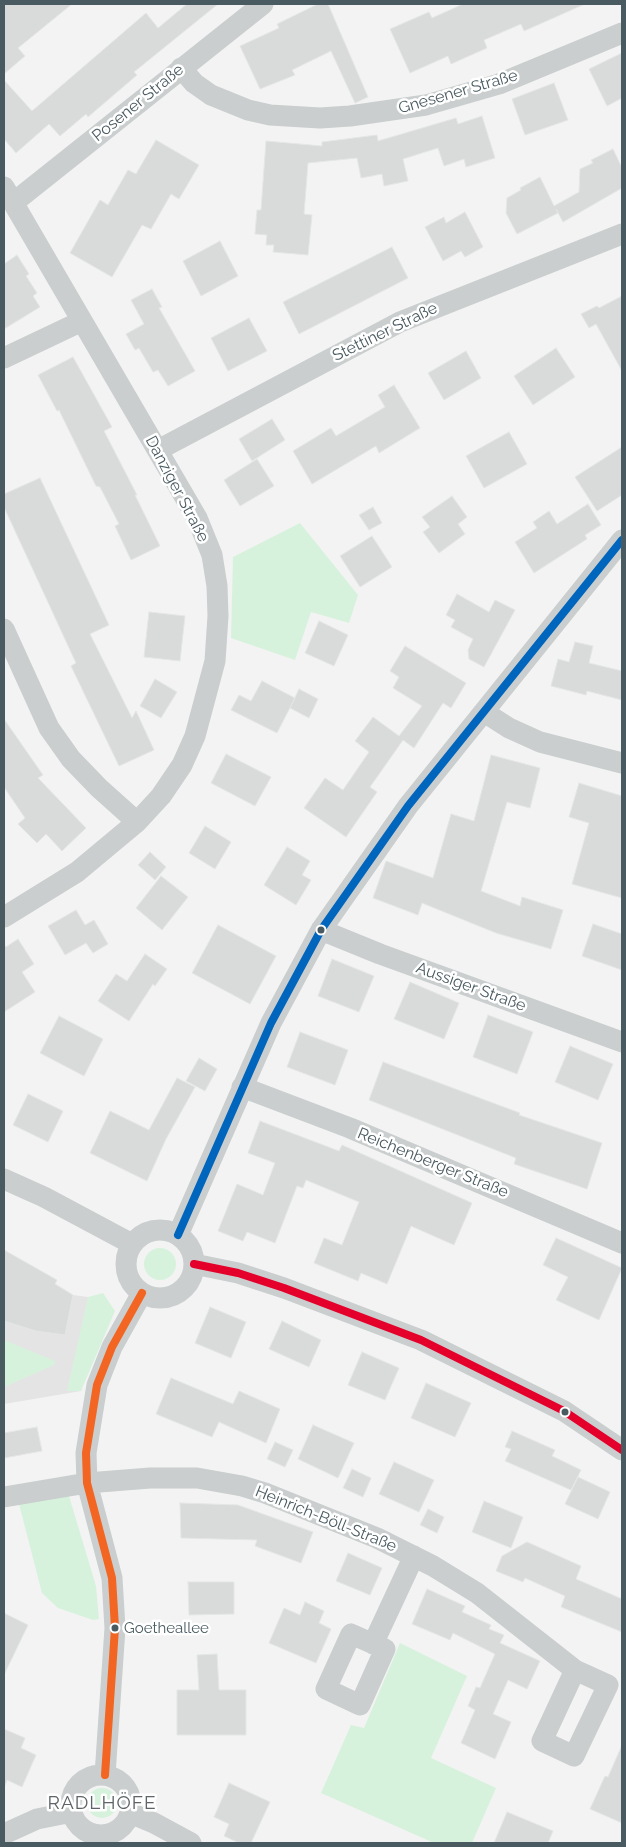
<!DOCTYPE html>
<html>
<head>
<meta charset="utf-8">
<style>
  body { margin:0 }
  #map { position:relative; width:626px; height:1847px; overflow:hidden; background:#f3f3f3; font-family:Raleway,sans-serif }
  canvas { display:block }
  .frame { position:absolute; inset:0; border:5px solid #495a60; pointer-events:none }
</style>
</head>
<body>
<div id="map">
<canvas width="626" height="1847"></canvas>
<div class="frame"></div>
</div>
<script>
const context = document.querySelector('canvas').getContext('2d');
context.lineJoin = 'round';
function fillPath(path, color) {
  context.fillStyle = color;
  context.fill(path, 'evenodd');
}
function toPath(rows) {
  const path = new Path2D();
  for (const r of rows) {
    if (r.length === 3) {
      path.moveTo(r[0] + r[2], r[1]);
      path.arc(r[0], r[1], r[2], 0, 2 * Math.PI);
      continue;
    }
    path.moveTo(r[0], r[1]);
    for (let i = 2; i < r.length; i += 2) path.lineTo(r[i], r[i + 1]);
  }
  return path;
}
function stroke(path, color, width, dash) {
  context.strokeStyle = color;
  context.lineWidth = width;
  context.lineCap = dash ? 'butt' : 'round';
  context.setLineDash(dash || []);
  context.stroke(path);
}
function drawText(font, color, halo, rows, align = 'center') {
  context.font = font + ' Raleway,sans-serif';
  context.lineWidth = 5;
  context.setLineDash([]);
  context.textBaseline = 'middle';
  context.strokeStyle = halo;
  context.fillStyle = color;
  for (const [text, x, y, turn = 0] of rows) {
    context.save();
    context.translate(x, y);
    context.rotate((+turn || 0) * Math.PI / 180);
    context.textAlign = isNaN(turn) ? turn : align;
    if (halo) context.strokeText(text, 0, 0);
    context.fillText(text, 0, 0);
    context.restore();
  }
}
const education = toPath([
  [4,1250,57,1280,55,1284,73,1295,88,1297,99,1304,81,1391,4,1404]
]);
const green = toPath([
  [300,523,358,595,349,623,311,612,295,660,231,638,233,557],
  [160,1264,16],
  [103,1293,115,1311,81,1391,67,1391,88,1297],
  [4,1340,55,1361,54,1365,4,1387],
  [69,1496,96,1586,99,1619,93,1620,58,1608,42,1593,19,1504],
  [400,1643,467,1676,431,1758,496,1788,472,1843,434,1843,321,1793,351,1725,364,1728],
  [102,1803,15]
]);
const building = toPath([
  [4,4,72,4,18,48,25,56,4,74,4,4],
  [187,4,218,4,134,72,137,75,88,117,86,114,60,136,49,124,16,153,4,139,4,80,32,111,146,13,158,28,187,4],
  [318,4,328,4,368,97,355,103,331,51,292,70,295,75,260,89,240,46,279,28,277,24,318,4],
  [463,4,585,4,524,31,521,24,484,40,487,48,451,64,448,56,410,73,390,29,429,12,432,18,463,4],
  [622,53,622,98,607,106,589,69,622,53],
  [554,83,568,120,525,135,512,99,554,83],
  [482,116,495,158,466,167,464,159,444,166,438,148,403,159,408,181,384,186,382,174,361,178,357,158,308,163,304,214,312,215,308,255,273,252,274,245,266,245,267,235,255,234,257,210,261,210,266,141,322,146,322,142,377,135,378,141,456,118,458,124,482,116],
  [156,140,199,165,179,199,171,194,151,229,142,225,112,277,70,253,100,200,108,205,128,170,136,174,156,140],
  [613,149,622,168,622,188,563,222,556,209,558,213,517,234,506,213,507,198,521,190,520,188,540,177,554,206,579,192,580,169,593,163,591,160,613,149],
  [465,212,483,247,465,257,461,251,443,261,425,227,444,217,446,223,465,212],
  [220,241,238,276,201,296,183,261,220,241],
  [392,247,408,278,299,334,283,302,392,247],
  [17,255,29,274,26,276,37,293,33,296,40,307,4,329,4,264,17,255],
  [152,289,162,307,159,308,195,371,168,386,158,370,153,372,139,348,135,350,126,334,144,324,131,300,152,289],
  [622,296,622,371,596,324,589,328,581,314,597,306,599,308,622,296],
  [249,318,267,351,228,371,211,338,249,318],
  [556,348,575,377,533,405,514,376,556,348],
  [466,351,481,378,444,400,428,373,466,351],
  [73,357,112,427,104,431,137,495,135,495,160,546,131,560,115,526,119,524,100,487,96,486,59,410,57,411,38,375,73,357],
  [394,385,420,428,379,453,376,446,312,484,293,451,331,428,336,436,385,407,378,395,394,385],
  [272,419,285,440,252,461,239,439,272,419],
  [509,432,527,464,484,488,466,456,509,432],
  [622,447,622,495,597,511,575,477,622,447],
  [257,459,274,486,240,506,224,480,257,459],
  [40,478,109,625,90,634,132,718,136,711,154,750,119,766,71,666,76,663,4,507,4,494,40,478],
  [452,496,467,517,458,524,465,534,439,553,423,532,430,527,422,517,452,496],
  [588,504,601,525,585,535,587,539,534,573,515,542,537,528,533,522,549,511,557,524,588,504],
  [373,507,382,523,369,530,359,515,373,507],
  [372,536,392,567,360,587,340,556,372,536],
  [457,594,489,612,495,600,515,610,484,667,469,659,468,650,473,639,451,627,455,620,446,615,457,594],
  [149,612,185,616,180,661,144,657,149,612],
  [319,621,348,635,334,666,305,653,319,621],
  [575,642,593,646,589,663,622,671,622,700,587,691,586,695,551,686,558,659,569,662,575,642],
  [405,646,466,683,451,708,443,703,414,748,403,740,370,787,377,792,346,837,304,808,325,778,343,790,369,752,355,741,373,717,399,736,422,706,393,688,399,677,390,671,405,646],
  [155,679,177,692,161,718,140,706,155,679],
  [262,681,295,698,277,733,231,710,239,695,251,701,262,681],
  [299,689,318,699,309,718,290,708,299,689],
  [4,719,43,775,38,778,86,828,62,851,46,834,37,843,18,824,25,818,4,787,4,719],
  [226,754,271,777,255,806,211,783,226,754],
  [491,755,540,768,530,808,507,802,481,891,520,906,522,897,563,910,551,949,496,933,422,903,418,915,373,898,386,861,433,878,451,814,474,821,491,755],
  [579,783,622,796,622,898,572,884,589,823,569,817,579,783],
  [205,826,231,842,215,869,189,853,205,826],
  [287,847,310,861,302,875,311,880,296,905,264,885,287,847],
  [150,852,166,867,155,880,138,865,150,852],
  [161,876,188,897,162,930,136,908,161,876],
  [76,910,85,925,94,920,108,944,93,953,86,943,65,955,48,926,76,910],
  [593,924,622,934,622,970,582,956,593,924],
  [218,925,276,956,250,1004,192,973,218,925],
  [18,939,34,964,22,972,35,992,4,1012,4,944,6,947,18,939],
  [145,954,167,969,155,986,153,984,129,1021,98,1001,116,974,127,981,145,954],
  [332,959,374,976,359,1012,318,996,332,959],
  [410,982,459,1003,444,1039,394,1019,410,982],
  [488,1015,533,1032,517,1074,473,1057,488,1015],
  [59,1016,103,1039,84,1076,40,1053,59,1016],
  [300,1032,348,1050,335,1085,287,1067,300,1032],
  [570,1046,613,1064,598,1100,555,1082,570,1046],
  [199,1058,217,1069,205,1091,186,1081,199,1058],
  [383,1062,520,1113,519,1115,602,1143,587,1189,514,1164,516,1158,369,1100,383,1062],
  [177,1078,195,1087,166,1139,147,1181,90,1153,110,1111,149,1130,177,1078],
  [28,1094,63,1111,48,1142,13,1125,28,1094],
  [260,1121,339,1151,342,1145,472,1203,454,1245,411,1226,387,1284,361,1273,358,1281,314,1263,324,1238,342,1245,359,1202,306,1180,303,1188,297,1186,275,1243,247,1232,243,1241,218,1231,237,1184,263,1195,275,1163,248,1153,260,1121],
  [556,1238,622,1268,599,1320,556,1300,568,1277,543,1265,556,1238],
  [4,1250,57,1280,55,1284,73,1295,65,1335,36,1331,4,1321,4,1250],
  [210,1307,246,1322,231,1358,195,1343,210,1307],
  [282,1321,321,1340,309,1367,269,1349,282,1321],
  [362,1352,399,1368,385,1400,348,1385,362,1352],
  [171,1378,233,1404,239,1391,280,1409,266,1443,219,1422,212,1437,156,1414,171,1378],
  [426,1383,471,1403,455,1437,411,1418,426,1383],
  [313,1425,354,1443,338,1478,298,1459,313,1425],
  [37,1427,42,1451,4,1458,4,1433,37,1427],
  [512,1431,555,1450,552,1456,581,1470,571,1490,505,1461,511,1449,505,1447,512,1431],
  [275,1442,293,1450,285,1467,267,1459,275,1442],
  [394,1462,434,1480,419,1512,379,1494,394,1462],
  [352,1469,371,1478,363,1497,343,1488,352,1469],
  [578,1477,610,1492,598,1519,565,1504,578,1477],
  [484,1501,523,1517,511,1548,472,1532,484,1501],
  [180,1503,238,1505,313,1532,301,1563,255,1546,257,1540,181,1538,180,1503],
  [428,1509,444,1517,437,1533,420,1525,428,1509],
  [527,1542,581,1566,576,1579,622,1599,622,1632,561,1607,565,1596,525,1578,523,1582,496,1571,502,1556,527,1542],
  [348,1553,382,1568,370,1595,336,1581,348,1553],
  [188,1582,234,1582,234,1614,189,1615,188,1582],
  [427,1589,465,1606,462,1612,491,1625,489,1629,504,1635,500,1643,540,1661,527,1689,508,1680,493,1714,511,1722,495,1759,461,1743,475,1710,468,1706,476,1687,480,1688,495,1654,453,1633,450,1640,412,1624,427,1589],
  [305,1602,324,1611,319,1623,331,1629,316,1663,269,1643,284,1608,300,1615,305,1602],
  [4,1613,28,1625,4,1675,4,1613],
  [217,1654,219,1690,246,1690,246,1735,177,1735,177,1690,199,1690,197,1655,217,1654],
  [4,1729,25,1738,21,1748,36,1755,22,1787,7,1780,4,1788,4,1729],
  [622,1745,622,1823,590,1809,605,1776,608,1777,622,1745],
  [229,1783,270,1802,251,1843,239,1843,224,1836,229,1824,214,1817,229,1783],
  [507,1812,553,1831,548,1843,494,1843,507,1812]
]);
const street = toPath([
  [181,68,194,83,211,95,248,110,270,115,320,118,350,116,426,105,499,84,622,33],
  [4,187,197,518,212,555,217,586,218,616,215,661,195,736,182,765,161,796,137,822,77,872,4,917],
  [13,203,263,4],
  [4,358,82,321],
  [158,450,400,322,622,234],
  [4,629,49,728,71,759,99,788,137,822],
  [484,712,509,728,540,742,622,763],
  [321,930,380,954,622,1042],
  [242,1087,350,1128,622,1243],
  [4,1179,44,1197,132,1244],
  [160,1264,34],
  [178,1235,271,1023,321,930,408,806,622,540],
  [194,1264,238,1273,284,1288,421,1340,564,1411,622,1450],
  [4,1497,87,1483,150,1478,197,1478,242,1486,265,1493,377,1538,433,1566,477,1593,575,1670,608,1685,574,1756,542,1741,575,1670],
  [351,1634,385,1649,360,1705,326,1689,351,1634],
  [373,1644,414,1556],
  [105,1775,115,1628,112,1578,87,1483,86,1453,97,1385,112,1347,142,1293],
  [101,1805,30],
  [130,1813,154,1823,191,1843],
  [4,1834,37,1819,72,1812]
]);
const bus1 = toPath([
  [178,1235,271,1023,321,930,408,806,622,540]
]);
const bus2 = toPath([
  [194,1264,238,1273,284,1288,421,1340,564,1411,622,1450]
]);
const bus3 = toPath([
  [105,1775,115,1628,112,1578,87,1483,86,1453,97,1385,112,1347,142,1293]
]);
const markers = [
  [321,930,4.5,"#495a60"],
  [565,1412,4.5,"#495a60"],
  [115,1628,4.5,"#495a60"]
];
const busNames = [
  ["Goetheallee",124,1628]
];
const streetNames = [
  ["Gnesener Straße",458,92,-16],
  ["Posener Straße",138,103,-39],
  ["Stettiner Straße",385,332,-26],
  ["Danziger Straße",177,489,62],
  ["Aussiger Straße",471,987,20],
  ["Reichenberger Straße",433,1163,22],
  ["Heinrich-Böll-Straße",326,1519,22]
];
const quarterNames = [
  ["RADLHÖFE",102,1803]
];
fillPath(education, '#e5e4e5');
fillPath(green, '#d7f2dc');
fillPath(building, '#d9dbdb');
stroke(building, '#e4e5e6', 1);
stroke(street, '#cacece', 21);
stroke(bus1, '#0065bd', 8);
stroke(bus2, '#e4002b', 8);
stroke(bus3, '#f26522', 8);
for (const [x, y, r, color] of markers) {
  const dot = new Path2D();
  dot.arc(x, y, r, 0, 2 * Math.PI);
  context.fillStyle = color;
  context.fill(dot);
  stroke(dot, '#fff', 2);
}
drawText('15px', '#495a60', '#fff', busNames, 'left');
drawText('16px', '#495a60', '#fff', streetNames);
context.letterSpacing = '1px';
drawText('19px', '#5e6467', '#fff', quarterNames);
context.letterSpacing = '0px';
</script>
</body>
</html>
